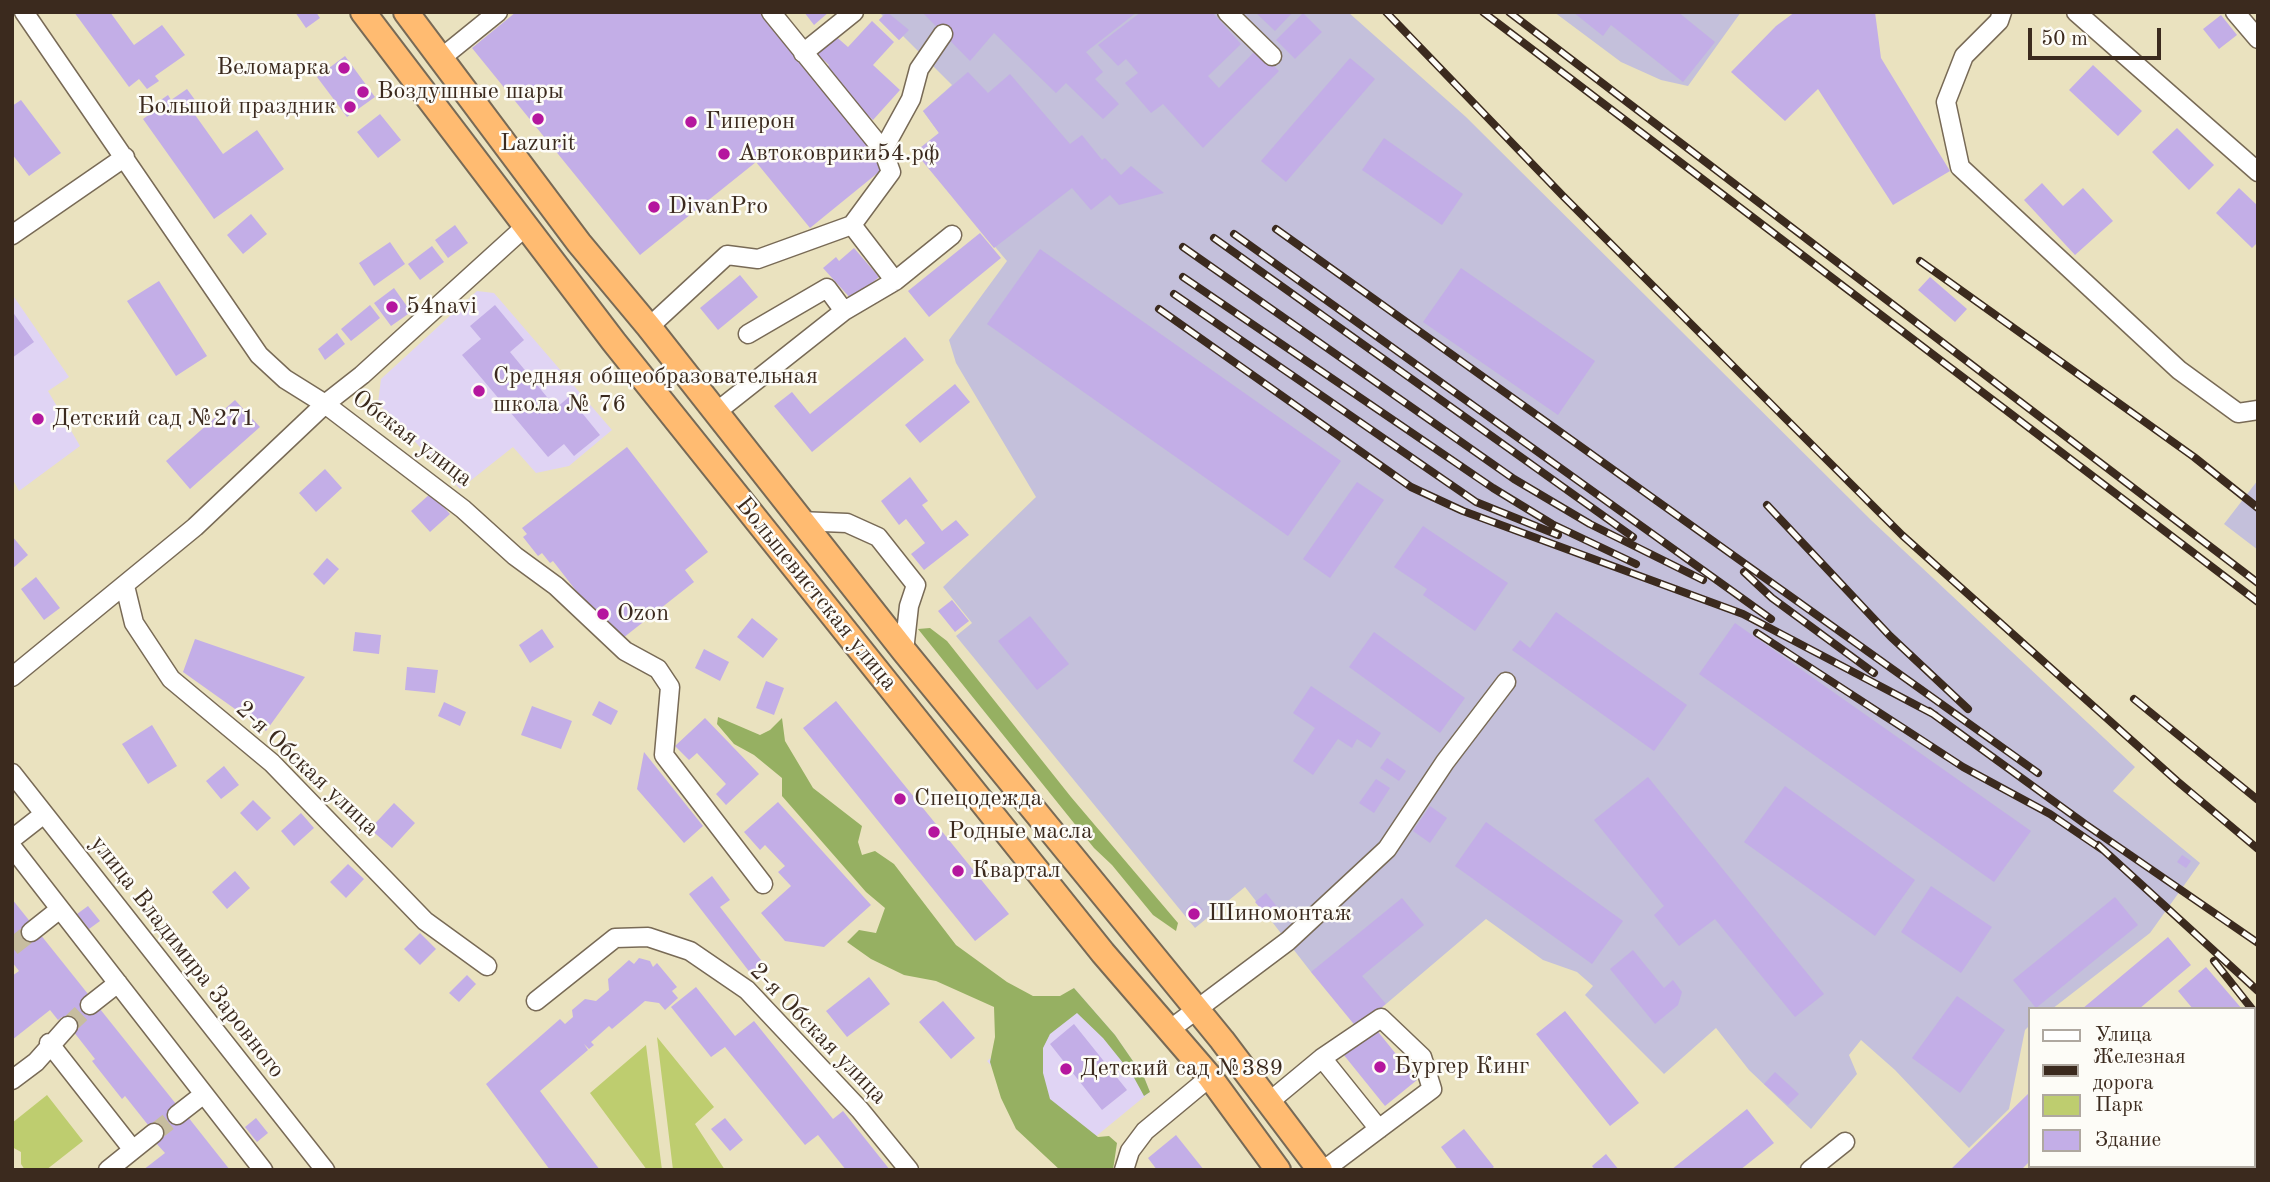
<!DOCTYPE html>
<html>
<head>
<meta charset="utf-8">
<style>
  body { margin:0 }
  #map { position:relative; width:2270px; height:1182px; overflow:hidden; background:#eae2bf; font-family:"Old Standard TT",serif }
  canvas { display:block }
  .frame { position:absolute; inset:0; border:14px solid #3b2a1e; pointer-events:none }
  .legend { position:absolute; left:2028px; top:1007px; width:228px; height:161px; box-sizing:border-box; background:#fdfcf7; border:2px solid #afa8a0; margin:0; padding:9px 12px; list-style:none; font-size:21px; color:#3b2a1e }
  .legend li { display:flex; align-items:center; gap:14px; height:35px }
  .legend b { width:35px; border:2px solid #afa8a0 }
  .scale { position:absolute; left:2028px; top:28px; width:133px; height:32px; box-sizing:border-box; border:4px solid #3b2a1e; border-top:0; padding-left:9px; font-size:21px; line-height:24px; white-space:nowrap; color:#3b2a1e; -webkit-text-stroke:5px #fdfcf7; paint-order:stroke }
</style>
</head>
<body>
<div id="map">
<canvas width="2270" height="1182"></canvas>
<div class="frame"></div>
<ul class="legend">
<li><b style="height:9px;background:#fff"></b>Улица</li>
<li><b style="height:9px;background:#3b2a1e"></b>Железная дорога</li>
<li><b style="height:19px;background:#becd6f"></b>Парк</li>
<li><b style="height:19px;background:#c3aee7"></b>Здание</li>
</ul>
<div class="scale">50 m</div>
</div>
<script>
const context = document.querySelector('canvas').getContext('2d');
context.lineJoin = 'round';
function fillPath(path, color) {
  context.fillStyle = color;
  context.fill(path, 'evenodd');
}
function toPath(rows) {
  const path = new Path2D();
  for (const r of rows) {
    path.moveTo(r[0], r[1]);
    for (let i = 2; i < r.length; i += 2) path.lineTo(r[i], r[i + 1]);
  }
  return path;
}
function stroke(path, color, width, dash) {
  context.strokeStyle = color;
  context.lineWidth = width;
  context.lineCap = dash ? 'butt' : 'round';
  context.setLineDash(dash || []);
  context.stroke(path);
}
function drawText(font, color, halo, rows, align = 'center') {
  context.font = font + ' "Old Standard TT",serif';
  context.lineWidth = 5;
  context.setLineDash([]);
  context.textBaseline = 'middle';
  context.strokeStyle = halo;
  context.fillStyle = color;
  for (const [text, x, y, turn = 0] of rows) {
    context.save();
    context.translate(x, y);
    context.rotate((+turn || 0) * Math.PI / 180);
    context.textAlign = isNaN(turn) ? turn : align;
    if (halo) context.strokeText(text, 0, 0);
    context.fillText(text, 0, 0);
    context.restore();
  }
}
const built = toPath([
  [477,291,494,293,612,430,569,466,536,473,513,447,460,489,378,403,381,379],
  [12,294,69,377,48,391,80,446,19,491,12,478],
  [1074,988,1115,1035,1144,1077,1150,1092,1072,1156,987,1061]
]);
const industrial = toPath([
  [879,12,1348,12,1466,117,1872,521,2135,767,2113,791,2200,863,2150,933,2052,1009,2030,1009,2030,1025,2025,1030,2009,1109,1969,1148,1895,1070,1861,1040,1849,1055,1857,1074,1811,1129,1749,1070,1716,1028,1664,1074,1585,995,1593,986,1577,972,1543,960,1486,919,1386,1004,1311,972,1245,887,1195,928,956,636,972,623,943,587,1036,497,956,363,949,340,1007,261,915,152,939,133,923,111,952,85,903,36,899,40,879,20,883,16],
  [1554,12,1741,12,1688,86,1661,80,1621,62],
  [2258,480,2258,550,2224,524]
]);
const green = toPath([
  [657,1037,714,1107,695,1124,725,1170,673,1170],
  [646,1045,662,1170,647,1170,590,1093],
  [47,1095,83,1141,46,1170,25,1170,21,1164,21,1152,12,1147,12,1123]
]);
const forest = toPath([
  [930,628,947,641,1071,797,1178,923,1176,931,1153,915,1112,865,1094,848,918,629],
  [718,717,760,735,770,730,782,718,785,741,813,788,862,826,858,842,862,855,875,851,894,864,956,945,1007,982,1033,996,1060,996,1074,988,1115,1035,1144,1077,1150,1092,1144,1096,1132,1074,1103,1038,1077,1013,1050,1034,1043,1048,1043,1073,1050,1099,1098,1137,1109,1136,1117,1143,1113,1170,1060,1170,1016,1129,1001,1098,990,1062,995,1037,994,1007,936,981,904,975,871,959,847,942,859,930,876,933,885,908,866,892,782,796,782,778,754,755,734,744,717,724]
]);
const building = toPath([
  [74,12,110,12,134,45,162,25,185,55,155,76,159,81,147,89,139,79,129,87],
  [295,12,316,12,320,18,306,28],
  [516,12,759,12,885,167,810,228,756,162,640,255,472,48],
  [804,12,829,12,814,25],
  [887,12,909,30,899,40,879,20],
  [922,12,1137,12,1086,52,1103,72,1095,79,1119,104,1103,119,1066,83,1056,93,994,33,970,61],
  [1141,12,1212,12,1241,44,1208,76,1219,88,1257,49,1279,71,1203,148,1163,104,1151,113,1125,83,1138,73,1126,59,1118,66,1098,45],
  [1255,12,1293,12,1275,31],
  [1573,12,1678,12,1715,42,1683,82,1611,25,1603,36],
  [1795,12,1875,12,1881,58,1950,171,1893,205,1818,89,1785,121,1731,72,1776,26],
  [1303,13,1322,32,1295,59,1276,40],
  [2221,15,2237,35,2219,49,2203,29],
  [872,21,894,42,873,65,900,90,873,120,822,73,829,65,816,53,833,34,848,47],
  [345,56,375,97,347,117,317,77],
  [1350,58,1375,79,1286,182,1261,161],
  [2093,65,2142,111,2118,136,2069,90],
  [968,72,988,93,1010,74,1070,144,1082,135,1102,160,1105,158,1121,175,1131,166,1164,193,1119,205,1110,195,1091,210,1072,188,994,248,915,152,939,133,923,111],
  [187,89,195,100,188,105,223,154,257,130,284,169,214,219,143,119,158,108,155,104,168,95,171,100],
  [21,100,61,153,29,176,12,154,12,106],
  [380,114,401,140,378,158,357,132],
  [2177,128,2214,165,2189,190,2152,152],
  [1384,138,1463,194,1442,225,1362,170],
  [2042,183,2063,206,2083,188,2113,221,2075,255,2024,200],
  [2239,188,2258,206,2258,242,2252,248,2216,213],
  [251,214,267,234,243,254,227,235],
  [455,225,468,243,448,258,435,240],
  [980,233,1001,258,929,317,908,291],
  [390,242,405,264,374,286,359,263],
  [432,246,444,262,420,280,408,264],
  [854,248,879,277,852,300,823,268,836,257,839,261],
  [1040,249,1341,461,1288,536,987,324],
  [1461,268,1595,361,1558,415,1423,322],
  [740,275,758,297,718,330,700,308],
  [1930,277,1967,309,1955,322,1918,290],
  [159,281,207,356,176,376,127,301],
  [394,288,411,312,391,326,374,303],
  [370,305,380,318,351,341,341,329],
  [495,305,524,340,510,352,556,408,569,397,600,435,574,456,564,444,548,457,462,355,481,339,470,326],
  [12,311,34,342,12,358],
  [337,333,345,344,325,360,318,349],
  [905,337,924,360,812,452,774,406,792,392,810,414],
  [955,384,970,402,920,443,905,425],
  [235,400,260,427,190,489,166,461],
  [627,447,708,552,685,570,694,582,623,638,598,619,553,561,550,563,542,553,538,556,523,537,527,534,522,528],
  [325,469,342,488,316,512,299,493],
  [910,477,928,501,922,505,942,531,956,520,969,535,924,570,911,554,925,543,906,519,899,525,881,501],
  [1357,482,1384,500,1330,578,1303,559],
  [431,493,450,514,430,532,411,511],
  [1423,526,1508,583,1475,631,1423,595,1427,589,1394,567],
  [12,536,28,555,12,569],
  [327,558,339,569,324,585,313,574],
  [36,577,60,608,44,620,21,589],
  [952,600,969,621,955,632,938,611],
  [1556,612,1687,705,1654,751,1512,650,1520,640,1530,648],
  [1030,616,1069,664,1037,690,998,641],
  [752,618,778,639,763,658,737,637],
  [1735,623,2031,831,1994,882,1699,674],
  [542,629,554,647,530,663,519,645],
  [355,632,381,635,379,654,353,651],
  [1374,632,1465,698,1440,733,1349,667],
  [195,639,305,677,266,731,183,672],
  [704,649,729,662,720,681,695,668],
  [407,667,438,670,435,693,405,690],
  [766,681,784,688,774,715,756,708],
  [1311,686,1381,733,1371,748,1357,739,1352,748,1338,739,1313,775,1293,761,1315,728,1293,713],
  [599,701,618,711,611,725,592,715],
  [836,701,1009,914,975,941,803,728],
  [444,702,466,712,460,726,438,716],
  [532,706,572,721,561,749,521,735],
  [705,718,759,774,726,805,716,794,726,784,697,753,689,760,675,746],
  [152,725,177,766,148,784,122,744],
  [644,752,703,826,684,843,637,789],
  [1387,758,1406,771,1399,781,1380,768],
  [224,766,239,785,221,799,206,781],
  [1648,777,1824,994,1795,1017,1715,919,1679,946,1654,915,1664,906,1594,820],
  [1376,779,1390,788,1374,813,1359,803],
  [1785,786,1915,880,1875,936,1744,842],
  [253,800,271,818,257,831,240,813],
  [778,802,871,905,824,947,785,941,761,913,791,886,778,872,785,866,765,845,760,850,744,832],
  [394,803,415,823,392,848,370,829],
  [1430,806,1447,818,1430,843,1413,831],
  [301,813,314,828,294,846,281,831],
  [1486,822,1623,921,1592,964,1455,866],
  [2182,855,2191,861,2186,868,2177,862],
  [348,864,364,879,346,898,330,882],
  [235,871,250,888,227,909,212,892],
  [712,876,730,900,720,907,768,969,755,979,689,894],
  [1931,886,1992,927,1961,973,1901,932],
  [1266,893,1278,908,1267,916,1255,902],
  [2115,897,2138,925,2036,1008,2013,980],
  [1402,898,1424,925,1362,976,1386,1004,1357,1028,1311,972],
  [12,899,176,1104,171,1108,182,1122,188,1117,230,1170,143,1170,165,1153,156,1143,160,1140,125,1096,122,1099,92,1061,95,1059,62,1017,58,1020,50,1010,12,1040,12,976,19,971,12,962],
  [1195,901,1203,910,1193,918,1186,909],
  [88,906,100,921,89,929,77,914],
  [420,933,436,949,420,965,404,949],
  [2168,937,2191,965,2139,1009,2082,1009],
  [1633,950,1664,988,1673,980,1682,992,1678,1005,1655,1024,1610,969],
  [639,958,650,961,653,967,657,963,677,987,672,991,678,998,665,1010,659,1003,645,1001,612,1029,609,1026,591,1042,594,1045,589,1049,584,1044,588,1050,540,1091,600,1170,550,1170,486,1084,560,1019,565,1024,573,1017,572,1010,585,999,596,1001,609,990,608,979,629,960,634,964],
  [2206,967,2242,1009,2193,1009,2178,991],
  [467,975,476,984,459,1002,449,993],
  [869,977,890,1004,847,1037,826,1011],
  [696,987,735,1036,754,1021,833,1119,843,1111,890,1170,846,1170,818,1135,805,1145,725,1047,711,1057,671,1007],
  [1957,996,2005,1030,1960,1093,1912,1058],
  [943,1001,975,1038,951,1059,919,1022],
  [1565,1011,1639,1103,1610,1126,1536,1034],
  [1074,1024,1127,1090,1102,1110,1050,1044],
  [2254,1024,2258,1028,2258,1071,2254,1074],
  [1375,1028,1417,1080,1385,1106,1343,1054],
  [1775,1072,1799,1094,1788,1105,1764,1084],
  [2030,1092,2030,1161,2021,1170,1950,1170],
  [1747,1109,1774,1143,1740,1170,1671,1170],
  [256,1118,268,1133,257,1142,245,1127],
  [725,1118,743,1140,730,1151,711,1129],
  [1464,1129,1494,1167,1490,1170,1458,1170,1441,1147],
  [1176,1135,1204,1170,1157,1170,1148,1158],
  [1606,1154,1619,1170,1595,1170,1592,1166]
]);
const minorTunnel = toPath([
  [12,947,31,932],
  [68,1026,90,1005],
  [154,1133,177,1115]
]);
const minor = toPath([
  [24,12,259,355,285,379,325,404,463,509,515,556,556,586,625,651,658,669,670,687,664,755,763,884],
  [771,12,883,150,891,172,852,225,895,281,952,235],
  [1227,12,1272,56],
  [2002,12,1999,21,1964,56,1946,102,1960,167,2179,370,2238,413,2258,410],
  [2076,12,2258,172],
  [2235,12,2258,39],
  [803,53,854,12],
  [440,59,498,12],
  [883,150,911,99,919,69,943,34],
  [12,235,125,157],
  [649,327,727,255,758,259,852,225],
  [748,334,827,288,844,311],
  [715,413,844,311,895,281],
  [799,521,847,523,878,537,916,585,909,606,904,651],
  [125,586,134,623,171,679,272,763,425,921,487,966],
  [12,677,195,527,325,404,362,375,526,226],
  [12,773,325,1170],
  [12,839,44,814],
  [12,847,263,1170],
  [31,932,60,909],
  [536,1001,615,938,648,937,690,951,747,990,860,1110,909,1170],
  [90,1005,118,983],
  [1168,1031,1288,941,1387,849,1445,762,1506,682],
  [49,1043,133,1150],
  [1322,1058,1379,1129],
  [12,1080,36,1062,68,1026],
  [1269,1102,1322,1058,1381,1018,1422,1057,1432,1089,1324,1170],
  [177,1115,204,1094],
  [108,1170,154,1133],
  [1124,1170,1130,1151,1145,1131,1210,1077],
  [1810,1170,1845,1142]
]);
const highway = toPath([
  [363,12,614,342,1103,953,1210,1077,1278,1170],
  [406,12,579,243,649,327,904,651,1222,1040,1320,1170]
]);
const rail = toPath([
  [1386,12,1563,196,1902,535,2177,781,2258,849],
  [1483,12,2258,602],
  [1509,12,2258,583],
  [1276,229,2038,773],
  [1234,234,1771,619],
  [1214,238,1633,537],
  [1183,247,1514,479,1590,524,1703,580],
  [1920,261,2194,457,2258,508],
  [1183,277,1493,488,1552,524,1636,564],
  [1174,294,1476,502,1558,535],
  [1159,309,1411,487,1463,511,1743,614,1935,715],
  [1767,505,1890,636,1968,709],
  [1744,572,1772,598,1874,673],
  [1757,633,1963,767,2050,814,2103,850],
  [2134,699,2258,800],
  [1929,711,2085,824,2258,943],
  [2098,845,2258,991],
  [2214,961,2252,1009]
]);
const markers = [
  [344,68,7,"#b5179e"],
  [363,92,7,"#b5179e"],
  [350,107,7,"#b5179e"],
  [538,119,7,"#b5179e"],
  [691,122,7,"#b5179e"],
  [724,154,7,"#b5179e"],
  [654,207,7,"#b5179e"],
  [392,307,7,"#b5179e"],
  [479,391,7,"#b5179e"],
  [38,419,7,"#b5179e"],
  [603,614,7,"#b5179e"],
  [900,799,7,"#b5179e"],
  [934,832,7,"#b5179e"],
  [958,871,7,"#b5179e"],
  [1194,914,7,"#b5179e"],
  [1380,1067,7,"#b5179e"],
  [1066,1069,7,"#b5179e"]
];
const poiNames = [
  ["Веломарка",330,68,"right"],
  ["Воздушные шары",377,92],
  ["Большой праздник",336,107,"right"],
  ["Гиперон",705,122],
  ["Lazurit",538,144,"center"],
  ["Автоковрики54.рф",738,154],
  ["DivanPro",668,207],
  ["54navi",406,307],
  ["Средняя общеобразовательная",493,377],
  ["школа № 76",493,405],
  ["Детский сад №271",52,419],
  ["Ozon",617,614],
  ["Спецодежда",914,799],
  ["Родные масла",948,832],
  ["Квартал",972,871],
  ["Шиномонтаж",1208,914],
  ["Бургер Кинг",1394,1067],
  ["Детский сад №389",1080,1069]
];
const streetNames = [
  ["Обская улица",412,439,37],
  ["Большевистская улица",816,594,51],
  ["2-я Обская улица",307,769,43],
  ["улица Владимира Заровного",187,957,52],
  ["2-я Обская улица",818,1034,46]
];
fillPath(built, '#e0d4f4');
fillPath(industrial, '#c4c0db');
fillPath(green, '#becd6f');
fillPath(forest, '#96b062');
fillPath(building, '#c3aee7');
stroke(minorTunnel, '#c7bd9f', 18, [18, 9]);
stroke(minor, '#786a56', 21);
stroke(highway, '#786a56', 28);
stroke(minor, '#fff', 18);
stroke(highway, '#ffbb71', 24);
stroke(rail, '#3b2a1e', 8);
stroke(rail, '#fdfcf7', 5, [16]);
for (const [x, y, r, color] of markers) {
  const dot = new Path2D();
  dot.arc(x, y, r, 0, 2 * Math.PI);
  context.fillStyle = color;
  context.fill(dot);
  stroke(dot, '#fdfcf7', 2.5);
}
drawText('24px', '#3b2a1e', '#fdfcf7', poiNames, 'left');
drawText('24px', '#3b2a1e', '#fdfcf7', streetNames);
</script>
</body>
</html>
